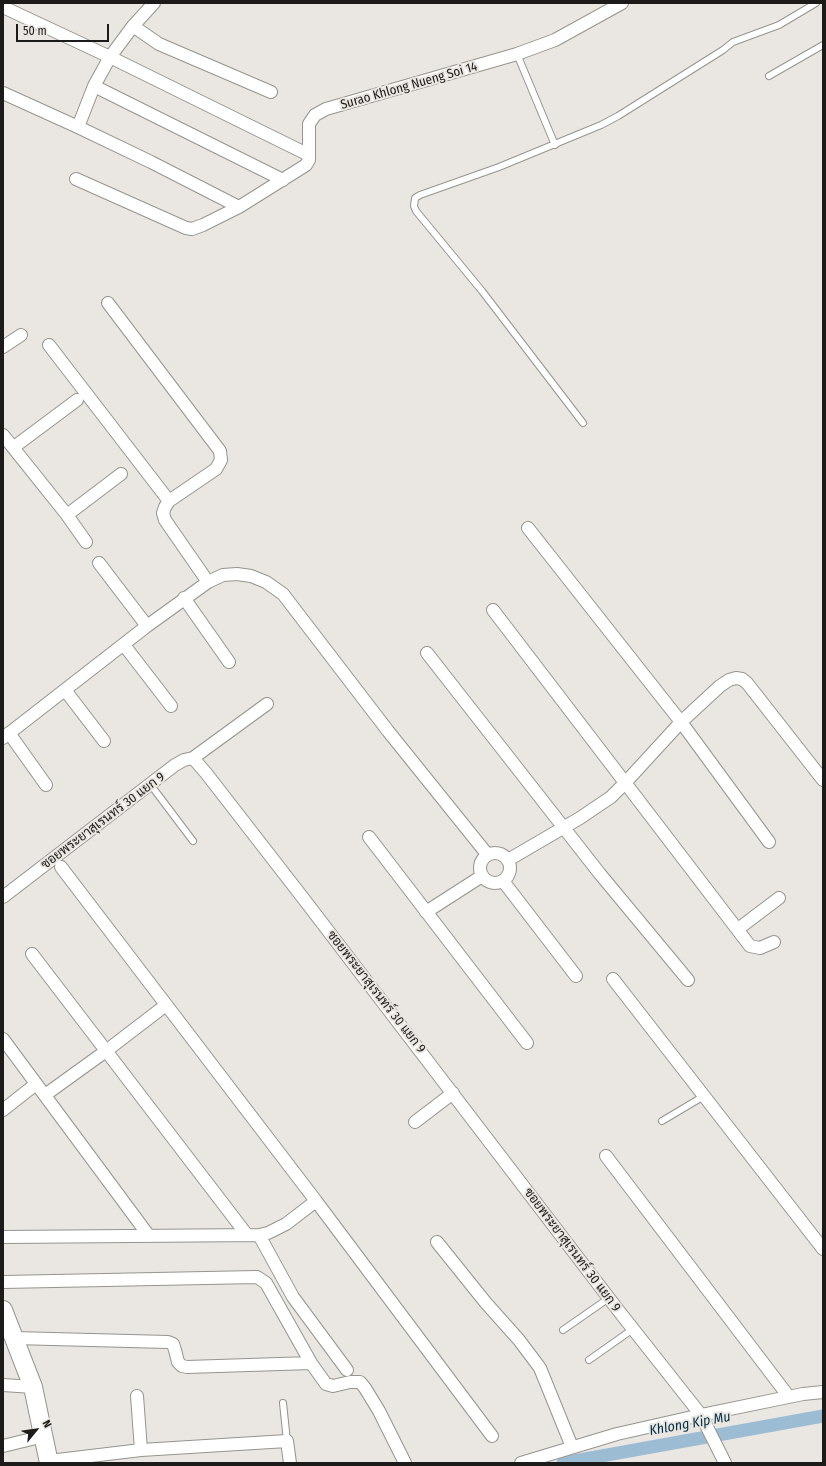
<!DOCTYPE html>
<html>
<head>
<meta charset="utf-8">
<style>
  body { margin:0 }
  #map { position:relative; width:826px; height:1466px; overflow:hidden; background:#eae7e2; font-family:"Fira Sans Condensed",sans-serif }
  canvas { display:block }
  .frame { position:absolute; inset:0; border:4px solid #1c1b19; pointer-events:none }
  .north { position:absolute; left:16px; top:1410px; width:40px; height:40px; -webkit-text-stroke:3px #eae7e2; paint-order:stroke; rotate:61deg; font-size:11px; font-weight:700; line-height:16px; text-align:center; color:#1c1b19 }
  .north::after { content:''; display:block; margin:auto; width:14px; height:18px; background:#1c1b19; clip-path:polygon(50% 0,100% 100%,50% 72%,0 100%) }
  .scale { position:absolute; left:16px; top:24px; width:93px; height:18px; box-sizing:border-box; border:2px solid #1c1b19; border-top:0; padding-left:5px; font-size:12px; line-height:14px; white-space:nowrap; color:#1c1b19; -webkit-text-stroke:3px #eae7e2; paint-order:stroke }
</style>
</head>
<body>
<div id="map">
<canvas width="826" height="1466"></canvas>
<div class="frame"></div>
<div class="north">N</div>
<div class="scale">50 m</div>
</div>
<script>
const context = document.querySelector('canvas').getContext('2d');
context.lineJoin = 'round';
function toPath(rows) {
  const path = new Path2D();
  for (const r of rows) {
    if (r.length === 3) {
      path.moveTo(r[0] + r[2], r[1]);
      path.arc(r[0], r[1], r[2], 0, 2 * Math.PI);
      continue;
    }
    path.moveTo(r[0], r[1]);
    for (let i = 2; i < r.length; i += 2) path.lineTo(r[i], r[i + 1]);
  }
  return path;
}
function stroke(path, color, width, dash) {
  context.strokeStyle = color;
  context.lineWidth = width;
  context.lineCap = dash ? 'butt' : 'round';
  context.setLineDash(dash || []);
  context.stroke(path);
}
function drawText(font, color, halo, rows, align = 'center') {
  context.font = font + ' "Fira Sans Condensed",Sarabun,sans-serif';
  context.lineWidth = 4;
  context.setLineDash([]);
  context.textBaseline = 'middle';
  context.strokeStyle = halo;
  context.fillStyle = color;
  for (const [text, x, y, turn = 0] of rows) {
    context.save();
    context.translate(x, y);
    context.rotate((+turn || 0) * Math.PI / 180);
    context.textAlign = isNaN(turn) ? turn : align;
    if (halo) context.strokeText(text, 0, 0);
    context.fillText(text, 0, 0);
    context.restore();
  }
}
const canal = toPath([
  [563,1463,823,1416]
]);
const lane = toPath([
  [517,54,555,145],
  [769,76,823,45],
  [583,423,482,291,416,211,414,206,415,198,420,195,499,167,601,125,618,116,723,50,733,42,779,25,816,3],
  [150,784,193,841],
  [662,1121,704,1096],
  [563,1330,609,1298],
  [589,1360,633,1329],
  [283,1403,287,1441]
]);
const street = toPath([
  [3,7,110,57,309,155],
  [133,26,159,44,271,92],
  [94,86,283,180],
  [3,93,78,127,151,162,239,207],
  [78,127,94,86,110,57,133,26,154,3],
  [76,179,186,228,192,229,203,225,239,207,306,165,309,160,309,124,315,115,326,109,517,54,555,40,622,3],
  [108,303,220,451,221,460,216,469,169,501,165,507,163,513,165,520,208,582],
  [49,345,169,501],
  [3,347,21,335],
  [3,435,67,515,86,542],
  [14,447,77,400],
  [67,515,121,474],
  [528,528,681,722,769,842],
  [99,563,147,626],
  [184,598,229,662],
  [493,610,750,946,760,948,774,942],
  [124,645,171,706],
  [427,653,600,874,688,980],
  [65,690,104,741],
  [9,733,46,785],
  [3,738,147,626,208,582,223,575,237,574,251,576,266,582,283,594,388,731,487,854],
  [193,758,206,773,303,898,618,1310,701,1415,725,1463],
  [369,837,527,1043],
  [495,868,15],
  [508,860,580,818,611,797,625,783,681,722,720,686,729,680,736,678,742,679,747,683,823,780],
  [503,881,576,976],
  [3,897,175,765,184,760,193,758,267,704],
  [426,912,482,876],
  [738,929,779,898],
  [32,954,247,1235],
  [613,979,823,1249],
  [3,1039,149,1236],
  [45,1095,106,1051,166,1005],
  [3,1110,36,1084],
  [415,1122,453,1093],
  [606,1156,789,1397],
  [316,1201,492,1436],
  [259,1235,293,1297,347,1370],
  [3,1237,259,1235,268,1233,286,1224,316,1201,61,867],
  [437,1242,486,1303,519,1340,540,1368,572,1447],
  [3,1282,257,1277,266,1283,311,1363,326,1384,333,1386,350,1382,360,1382,365,1388,379,1411,405,1463],
  [14,1338,168,1342,173,1344,175,1350,178,1362,182,1366,187,1367,311,1363],
  [3,1385,33,1387],
  [137,1396,141,1450],
  [3,1446,44,1436],
  [49,1461,141,1450,287,1441,290,1463],
  [521,1463,617,1434,701,1415,803,1394,823,1392]
]);
const secondary = toPath([
  [3,1310,33,1387,49,1463]
]);
const streetNames = [
  ["Surao Khlong Nueng Soi 14",409,86,-16],
  ["ซอยพระยาสุเรนทร์ 30 แยก 9",103,821,-37],
  ["ซอยพระยาสุเรนทร์ 30 แยก 9",376,992,52],
  ["ซอยพระยาสุเรนทร์ 30 แยก 9",572,1250,53]
];
const waterNames = [
  ["Khlong Kip Mu",690,1424,-10]
];
stroke(canal, '#9cbcd3', 13);
stroke(lane, '#96948e', 8);
stroke(street, '#96948e', 14);
stroke(secondary, '#96948e', 20);
stroke(lane, '#fff', 6);
stroke(street, '#fff', 12);
stroke(secondary, '#fff', 18);
drawText('13px', '#1c1b19', '#eae7e2', streetNames);
drawText('italic 14px', '#032e46', '#eae7e2', waterNames);
</script>
</body>
</html>
